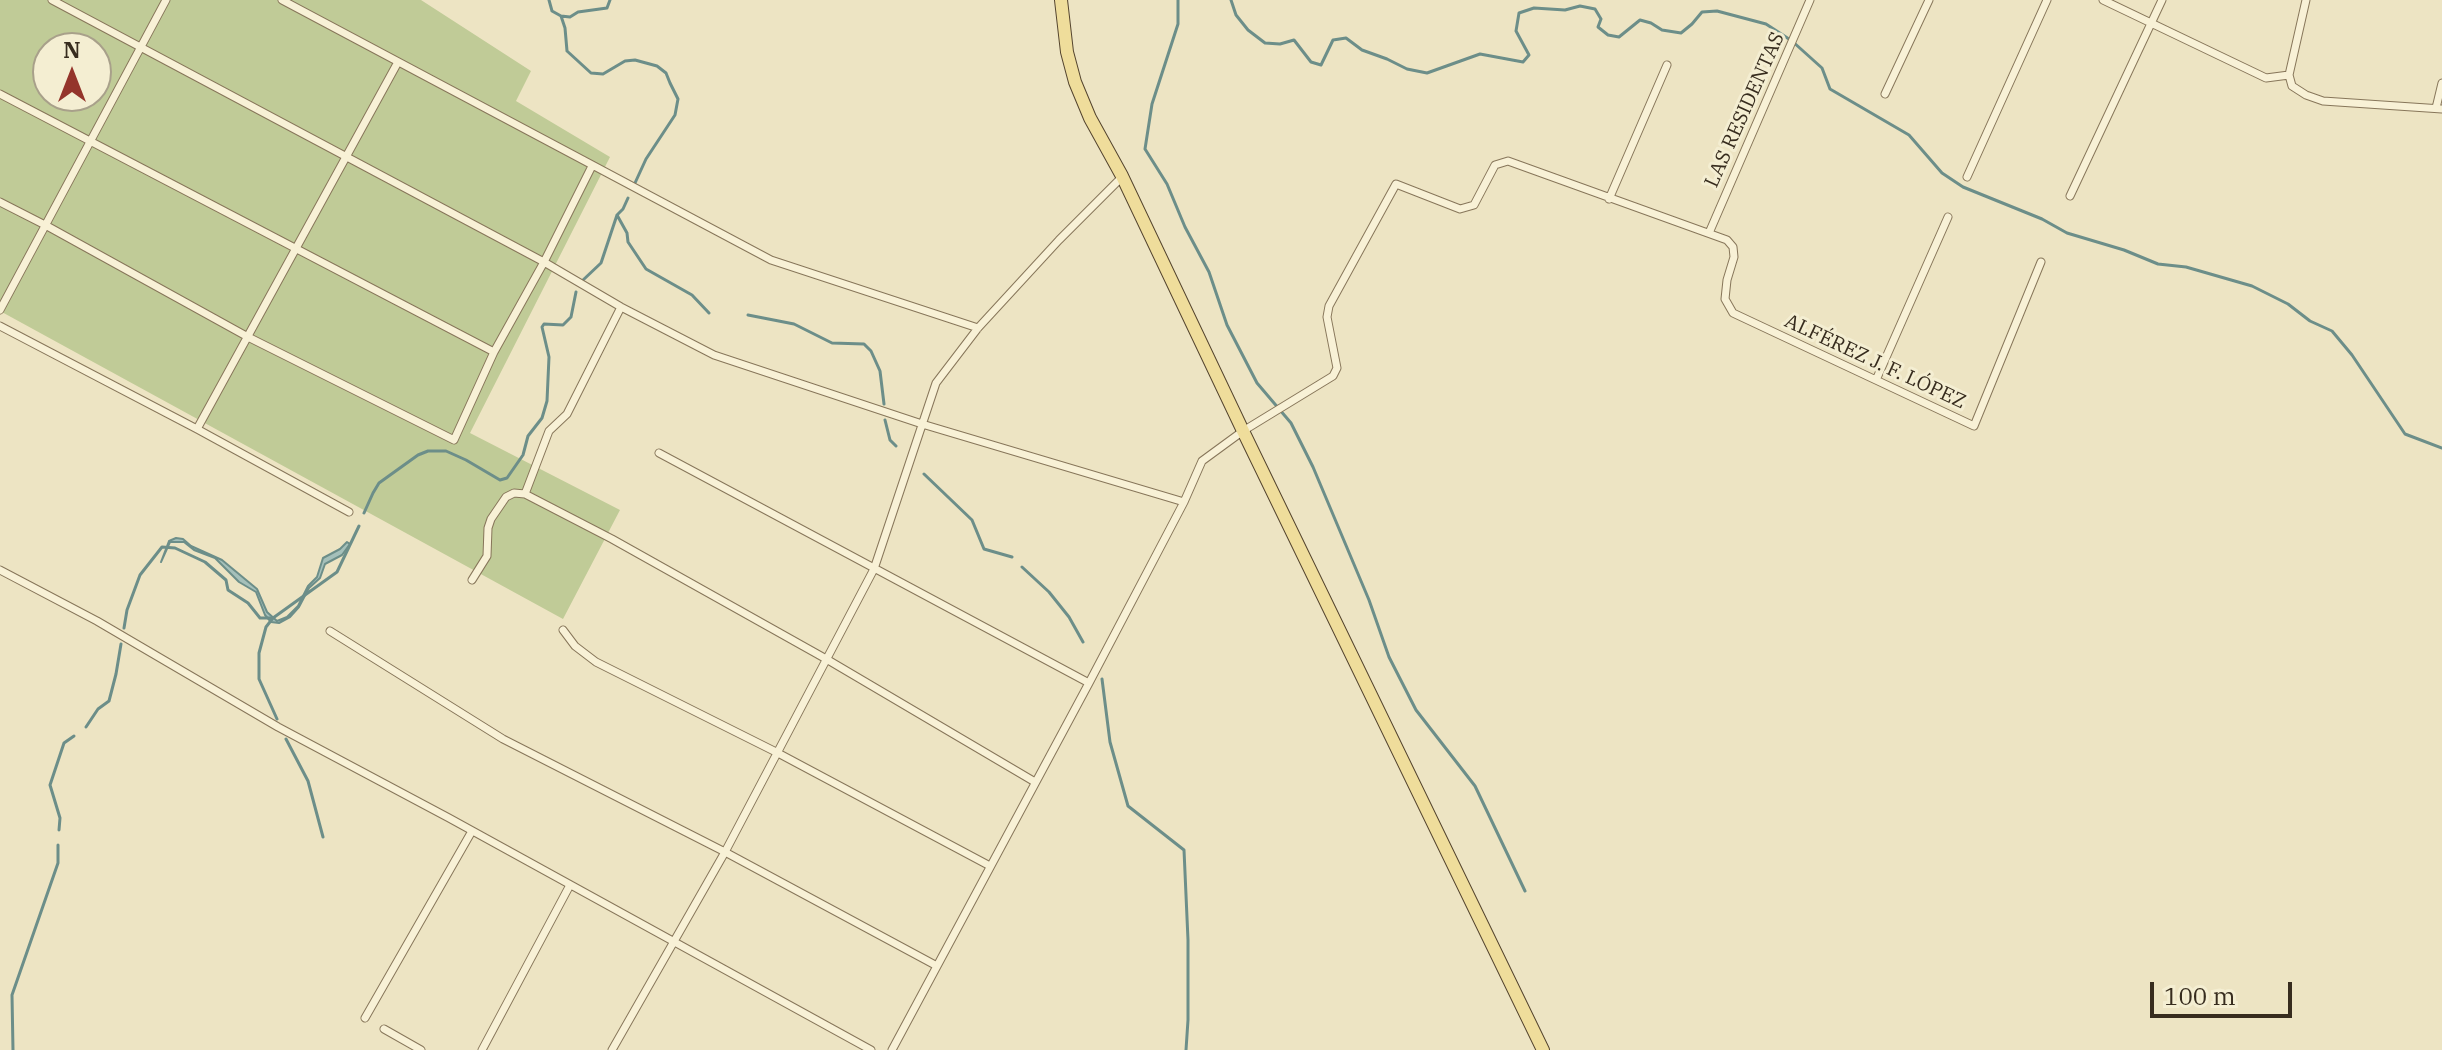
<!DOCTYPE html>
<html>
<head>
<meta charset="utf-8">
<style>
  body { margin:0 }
  #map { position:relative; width:2442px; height:1050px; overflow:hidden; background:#ede4c3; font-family:"IBM Plex Serif",serif }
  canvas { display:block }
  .north { position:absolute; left:32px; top:32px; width:80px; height:80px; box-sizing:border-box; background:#f4eed2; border:2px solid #a8a08a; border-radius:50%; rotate:0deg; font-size:22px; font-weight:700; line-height:32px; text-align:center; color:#372c1e }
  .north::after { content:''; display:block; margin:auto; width:28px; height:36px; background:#94352b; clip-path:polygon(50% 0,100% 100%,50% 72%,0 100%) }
  .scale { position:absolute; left:2150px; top:982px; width:142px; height:36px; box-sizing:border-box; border:4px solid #372c1e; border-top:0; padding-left:10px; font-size:24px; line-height:28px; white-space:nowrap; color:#372c1e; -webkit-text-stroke:6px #f4eed2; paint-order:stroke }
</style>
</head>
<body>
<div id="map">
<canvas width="2442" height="1050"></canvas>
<div class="north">N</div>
<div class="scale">100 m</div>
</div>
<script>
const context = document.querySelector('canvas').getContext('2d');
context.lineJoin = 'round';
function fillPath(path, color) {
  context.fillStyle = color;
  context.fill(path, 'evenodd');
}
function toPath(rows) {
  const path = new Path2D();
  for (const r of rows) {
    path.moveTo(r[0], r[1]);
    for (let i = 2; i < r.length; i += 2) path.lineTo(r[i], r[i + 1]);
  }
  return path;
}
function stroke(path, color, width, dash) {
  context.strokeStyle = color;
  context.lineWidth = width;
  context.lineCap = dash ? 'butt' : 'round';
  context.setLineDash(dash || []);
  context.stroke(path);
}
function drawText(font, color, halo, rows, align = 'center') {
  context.font = font + ' "IBM Plex Serif",serif';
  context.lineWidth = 6;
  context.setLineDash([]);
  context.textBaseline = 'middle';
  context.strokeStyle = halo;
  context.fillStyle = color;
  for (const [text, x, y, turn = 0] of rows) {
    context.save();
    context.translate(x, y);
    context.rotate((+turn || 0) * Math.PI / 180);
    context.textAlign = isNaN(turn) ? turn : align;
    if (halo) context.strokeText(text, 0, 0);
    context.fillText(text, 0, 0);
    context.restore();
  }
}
const green = toPath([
  [0,0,421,0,531,71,516,101,610,157,470,433,620,510,563,619,0,311],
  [48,48,96,48,96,96,48,96]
]);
const water = toPath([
  [176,538,183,539,191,546,222,560,257,589,267,612,277,621,287,617,298,606,308,586,317,577,323,558,340,549,347,542,350,544,342,555,325,564,320,578,309,588,299,607,290,617,279,623,271,622,265,615,256,592,239,582,215,558,194,550,184,542,170,542,161,562,169,541,176,538]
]);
const stream = toPath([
  [549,0,552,11,561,16,570,17,578,12,607,8,610,0],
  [1178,0,1178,24,1152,104,1145,149,1167,184,1185,227,1209,272,1227,325,1257,383,1291,423,1313,467,1369,600,1389,657,1416,710,1475,786,1525,891],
  [1231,0,1236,15,1248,30,1265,43,1280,44,1294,40,1311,62,1321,65,1333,40,1346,38,1362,50,1387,59,1407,69,1427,73,1480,54,1523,62,1529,55,1516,31,1519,13,1534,8,1565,10,1580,6,1595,9,1601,19,1598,27,1608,35,1619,37,1640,20,1651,23,1662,30,1681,33,1692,24,1702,12,1717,11,1766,24,1792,41,1822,68,1830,89,1909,135,1942,173,1963,187,2042,219,2067,233,2124,250,2158,264,2186,267,2252,286,2288,304,2310,321,2332,331,2352,355,2405,434,2442,448],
  [561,16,565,28,567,51,591,73,603,74,625,61,635,60,657,66,666,73,670,83,678,99,675,115,646,159,635,183],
  [617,215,627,233,628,242,646,269,692,295,709,313],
  [582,281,601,263,617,215,623,209,628,198],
  [748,315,794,324,832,343,864,344,871,351,880,371,884,404],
  [885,420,890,440,896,446],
  [924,474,972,520,984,549,1012,557],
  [364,513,373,493,379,483,418,455,428,451,446,451,466,460,500,480,507,478,523,455,528,436,542,418,547,401,549,357,542,327,544,324,563,325,571,317,576,292],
  [1022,567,1049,592,1069,617,1083,642],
  [273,618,266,627,259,653,259,679,277,719],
  [124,628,127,610,140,575,162,547,175,548,205,562,226,580,228,590,248,603,260,618,273,618,337,572,359,526],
  [1102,679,1110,742,1128,806,1184,850,1188,940,1188,1020,1186,1050],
  [86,727,98,709,109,701,116,674,121,644],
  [286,739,308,781,323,837],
  [59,830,60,818,50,785,64,743,74,736],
  [13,1050,12,995,58,863,58,845]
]);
const minor = toPath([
  [52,0,544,262,621,307,714,355,922,424,1184,502],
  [282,0,771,260,978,328],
  [2103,0,2266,78,2289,75],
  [2289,75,2292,86,2306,95,2323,101,2442,109],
  [2289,75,2306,0],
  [0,94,494,352],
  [1885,94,1929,0],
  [2436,108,2442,83],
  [1967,177,2047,0],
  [2070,196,2162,0],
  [1609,199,1667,65],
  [0,202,47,226,248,337,454,440,494,352,544,262,592,166],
  [1709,233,1810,0],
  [0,310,166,0],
  [0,326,197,429,349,512],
  [1876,380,1948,217],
  [197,429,398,62],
  [659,453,1089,683],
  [525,494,549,431,567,414,621,307],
  [0,570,97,621,278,727,449,818,871,1050],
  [472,580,487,556,488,528,491,519,506,497,514,493,525,494,612,539,828,660,1035,782],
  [563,630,575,646,596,662,776,752,990,866],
  [330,631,503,739,725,852,937,966],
  [365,1018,472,831],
  [384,1029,421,1050],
  [482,1050,570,885],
  [612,1050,725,852,874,569,936,383,978,328,1059,240,1122,177],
  [892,1050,1089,683,1184,502,1202,461,1243,431,1333,376,1337,368,1327,317,1329,306,1396,184,1460,209,1474,205,1495,165,1508,161,1727,240,1733,247,1734,257,1727,280,1725,299,1733,313,1974,426,2041,262]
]);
const primary = toPath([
  [1061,0,1067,52,1075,82,1090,118,1122,176,1243,431,1543,1050]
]);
const streetNames = [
  ["LAS RESIDENTAS",1745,110,-66],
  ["ALFÉREZ J. F. LÓPEZ",1875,362,25]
];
fillPath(green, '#c0cb97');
fillPath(water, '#a5c0ba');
stroke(water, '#6c8e89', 2);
stroke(stream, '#6c8e89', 3);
stroke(minor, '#87765a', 9);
stroke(primary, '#54442e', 14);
stroke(minor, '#f8f1d6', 7);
stroke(primary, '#efdd9b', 12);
drawText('20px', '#372c1e', '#f4eed2', streetNames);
</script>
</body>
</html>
